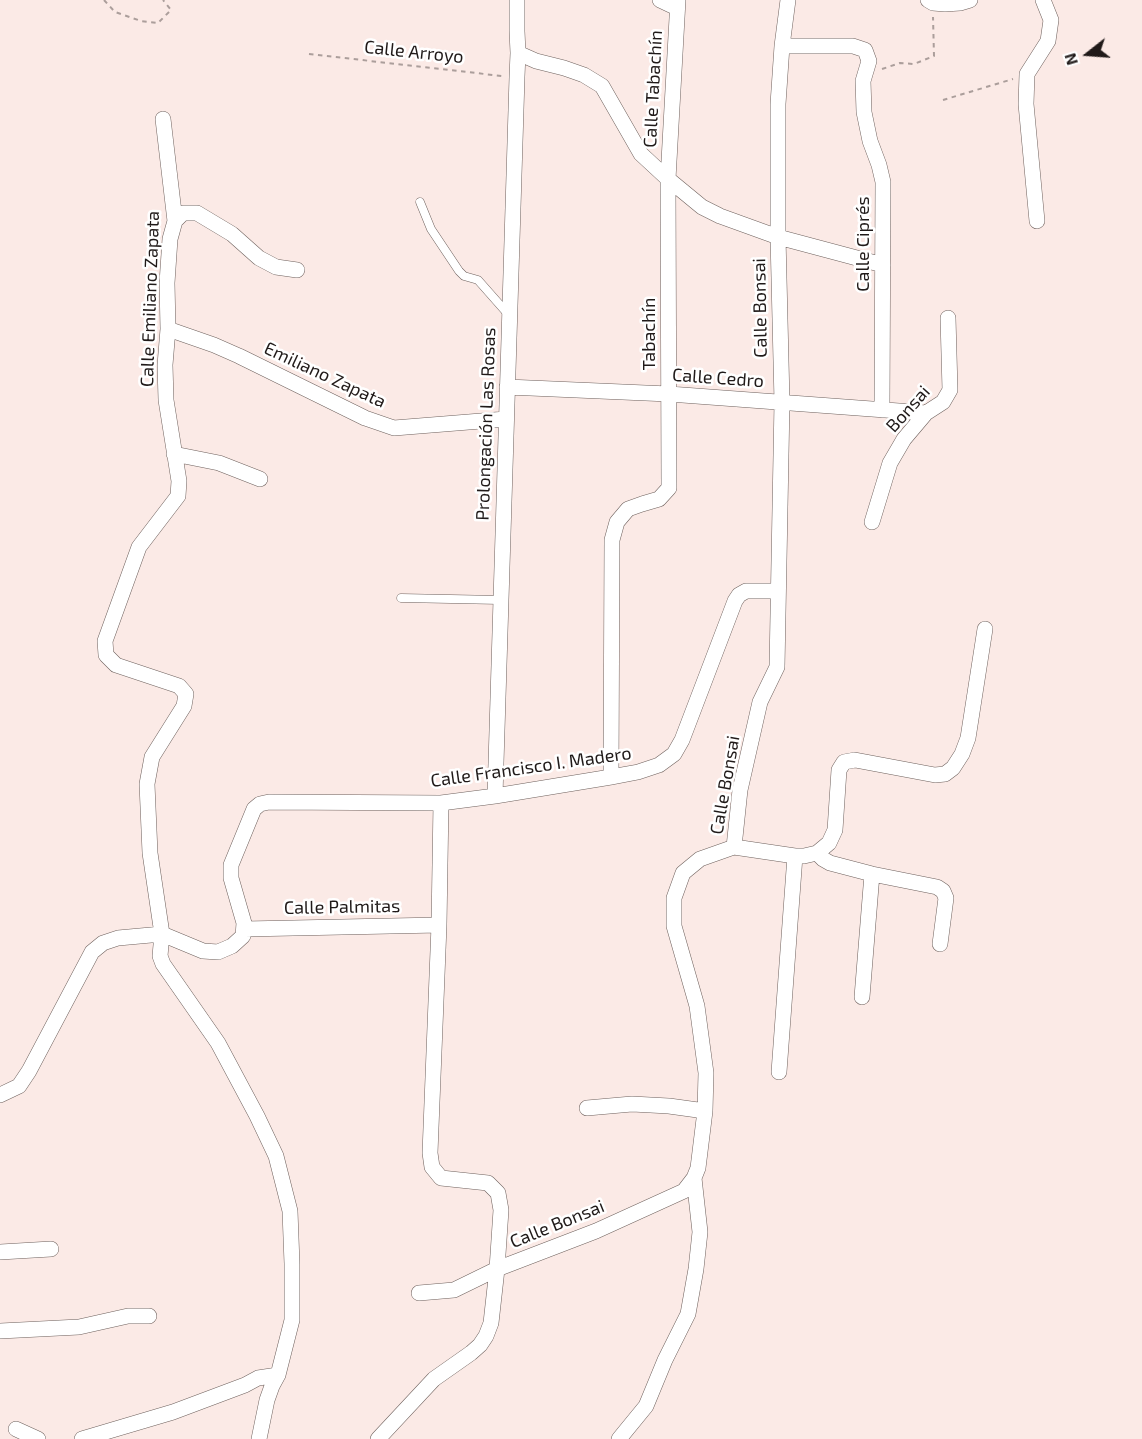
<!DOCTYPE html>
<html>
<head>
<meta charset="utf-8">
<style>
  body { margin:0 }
  #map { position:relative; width:1142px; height:1439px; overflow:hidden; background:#fbeae6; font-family:"Exo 2",sans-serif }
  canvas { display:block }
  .north { position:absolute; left:1058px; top:24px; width:60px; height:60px; -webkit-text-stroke:4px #fff; paint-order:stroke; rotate:253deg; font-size:16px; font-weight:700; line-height:24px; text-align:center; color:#201a19 }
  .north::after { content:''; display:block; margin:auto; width:21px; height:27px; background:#201a19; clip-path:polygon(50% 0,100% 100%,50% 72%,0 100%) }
</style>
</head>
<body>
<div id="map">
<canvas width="1142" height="1439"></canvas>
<div class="north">N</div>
</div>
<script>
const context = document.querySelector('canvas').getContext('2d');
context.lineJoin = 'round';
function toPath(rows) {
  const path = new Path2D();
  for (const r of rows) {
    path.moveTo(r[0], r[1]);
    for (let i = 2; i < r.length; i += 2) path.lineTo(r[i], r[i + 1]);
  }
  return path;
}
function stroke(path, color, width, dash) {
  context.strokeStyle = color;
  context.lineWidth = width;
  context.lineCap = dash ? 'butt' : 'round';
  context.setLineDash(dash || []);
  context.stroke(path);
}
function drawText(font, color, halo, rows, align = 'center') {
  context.font = font + ' "Exo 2",sans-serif';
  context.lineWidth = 5;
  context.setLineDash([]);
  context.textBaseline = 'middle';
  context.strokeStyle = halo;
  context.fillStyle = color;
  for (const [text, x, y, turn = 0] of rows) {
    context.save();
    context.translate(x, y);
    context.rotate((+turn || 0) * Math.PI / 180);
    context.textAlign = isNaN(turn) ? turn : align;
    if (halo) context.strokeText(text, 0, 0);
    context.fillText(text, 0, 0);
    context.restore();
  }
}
const path = toPath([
  [104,0,115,12,141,21,158,23,171,10,163,0],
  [309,54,502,76],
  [882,69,900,63,914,64,934,56,933,17],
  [943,100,1013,79]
]);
const service = toPath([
  [420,202,431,229,459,271,464,276,478,280,508,314],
  [401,598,500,600]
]);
const minor = toPath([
  [517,0,517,31,518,53,536,61,564,68,584,75,602,86,641,154,668,179,702,207,720,216,778,237,883,265],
  [660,0,677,8],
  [928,0,933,3,945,4,960,3,970,0],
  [782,46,853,46,865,50,869,61,863,81,864,112,870,141,879,165,883,182,882,410],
  [163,119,175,221,170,239,167,283,168,329,165,365,166,400,179,481,178,496,139,547,105,641,106,655,116,665,179,686,186,694,184,706,152,757,147,784,150,853,162,934,160,956,163,964,218,1043,257,1116,276,1156,290,1211,292,1264,292,1320,278,1375,272,1386,267,1400,259,1439],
  [175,221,183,213,197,213,232,234,259,258,276,267,297,270],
  [1037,221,1026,104,1027,74,1048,41,1051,20,1043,0],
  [168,329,214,345,239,356,365,418,394,428,506,419],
  [507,387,669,394,926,413],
  [174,454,219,463,260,479],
  [872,522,890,463,904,439,926,413,943,402,950,390,948,318],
  [611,777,612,540,617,522,628,509,642,504,659,499,669,488,668,179,678,0],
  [495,796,517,77,518,53],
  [734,847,740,790,760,702,777,667,782,402,778,237,778,104,782,46,788,0],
  [817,853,823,859,830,863,872,874,937,887,943,891,946,898,940,944],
  [245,929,439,925],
  [862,997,872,874],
  [779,1072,795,856],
  [0,1095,19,1086,29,1071,92,952,103,943,118,938,162,934,203,951,218,952,232,946,243,936,244,923,231,878,231,865,254,809,260,804,269,802,441,803,495,796,611,777,638,772,659,765,674,754,682,740,735,601,739,595,746,591,778,591],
  [587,1108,632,1104,669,1106,705,1111],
  [0,1252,51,1249],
  [419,1293,454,1290,497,1269,501,1210,498,1193,488,1183,441,1178,432,1167,430,1153,439,925,441,803],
  [0,1331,79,1327,128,1316,149,1316],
  [16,1429,38,1439],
  [82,1439,173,1412,245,1385,258,1378,278,1375],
  [378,1439,434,1379,471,1353,480,1345,486,1336,491,1323,497,1269,596,1231,684,1191,694,1178,698,1168,705,1111,706,1073,697,1006,674,926,674,898,683,873,700,859,734,847,795,856,804,856,817,853,829,843,835,830,839,770,844,762,855,760,935,775,945,774,953,768,962,754,968,738,985,629],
  [619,1439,646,1406,665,1360,688,1314,696,1269,700,1232,694,1178]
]);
const streetNames = [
  ["Calle Arroyo",414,52,6],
  ["Calle Tabachín",653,89,-87],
  ["Calle Ciprés",863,244,-90],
  ["Calle Emiliano Zapata",150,299,-88],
  ["Calle Bonsai",760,308,-91],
  ["Tabachín",649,334,-90],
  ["Emiliano Zapata",325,375,25],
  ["Calle Cedro",718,378,4],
  ["Bonsai",908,409,-48],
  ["Prolongación Las Rosas",486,424,-88],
  ["Calle Francisco I. Madero",531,767,-8],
  ["Calle Bonsai",725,785,-80],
  ["Calle Palmitas",342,907,-1],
  ["Calle Bonsai",557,1224,-22]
];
stroke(service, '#6e615d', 9);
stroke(minor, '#6e615d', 16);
stroke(path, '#ab9e9b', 2, [4.5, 4.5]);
stroke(service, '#fff', 8);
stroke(minor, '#fff', 15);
drawText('18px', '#201a19', '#fff', streetNames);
</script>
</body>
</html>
